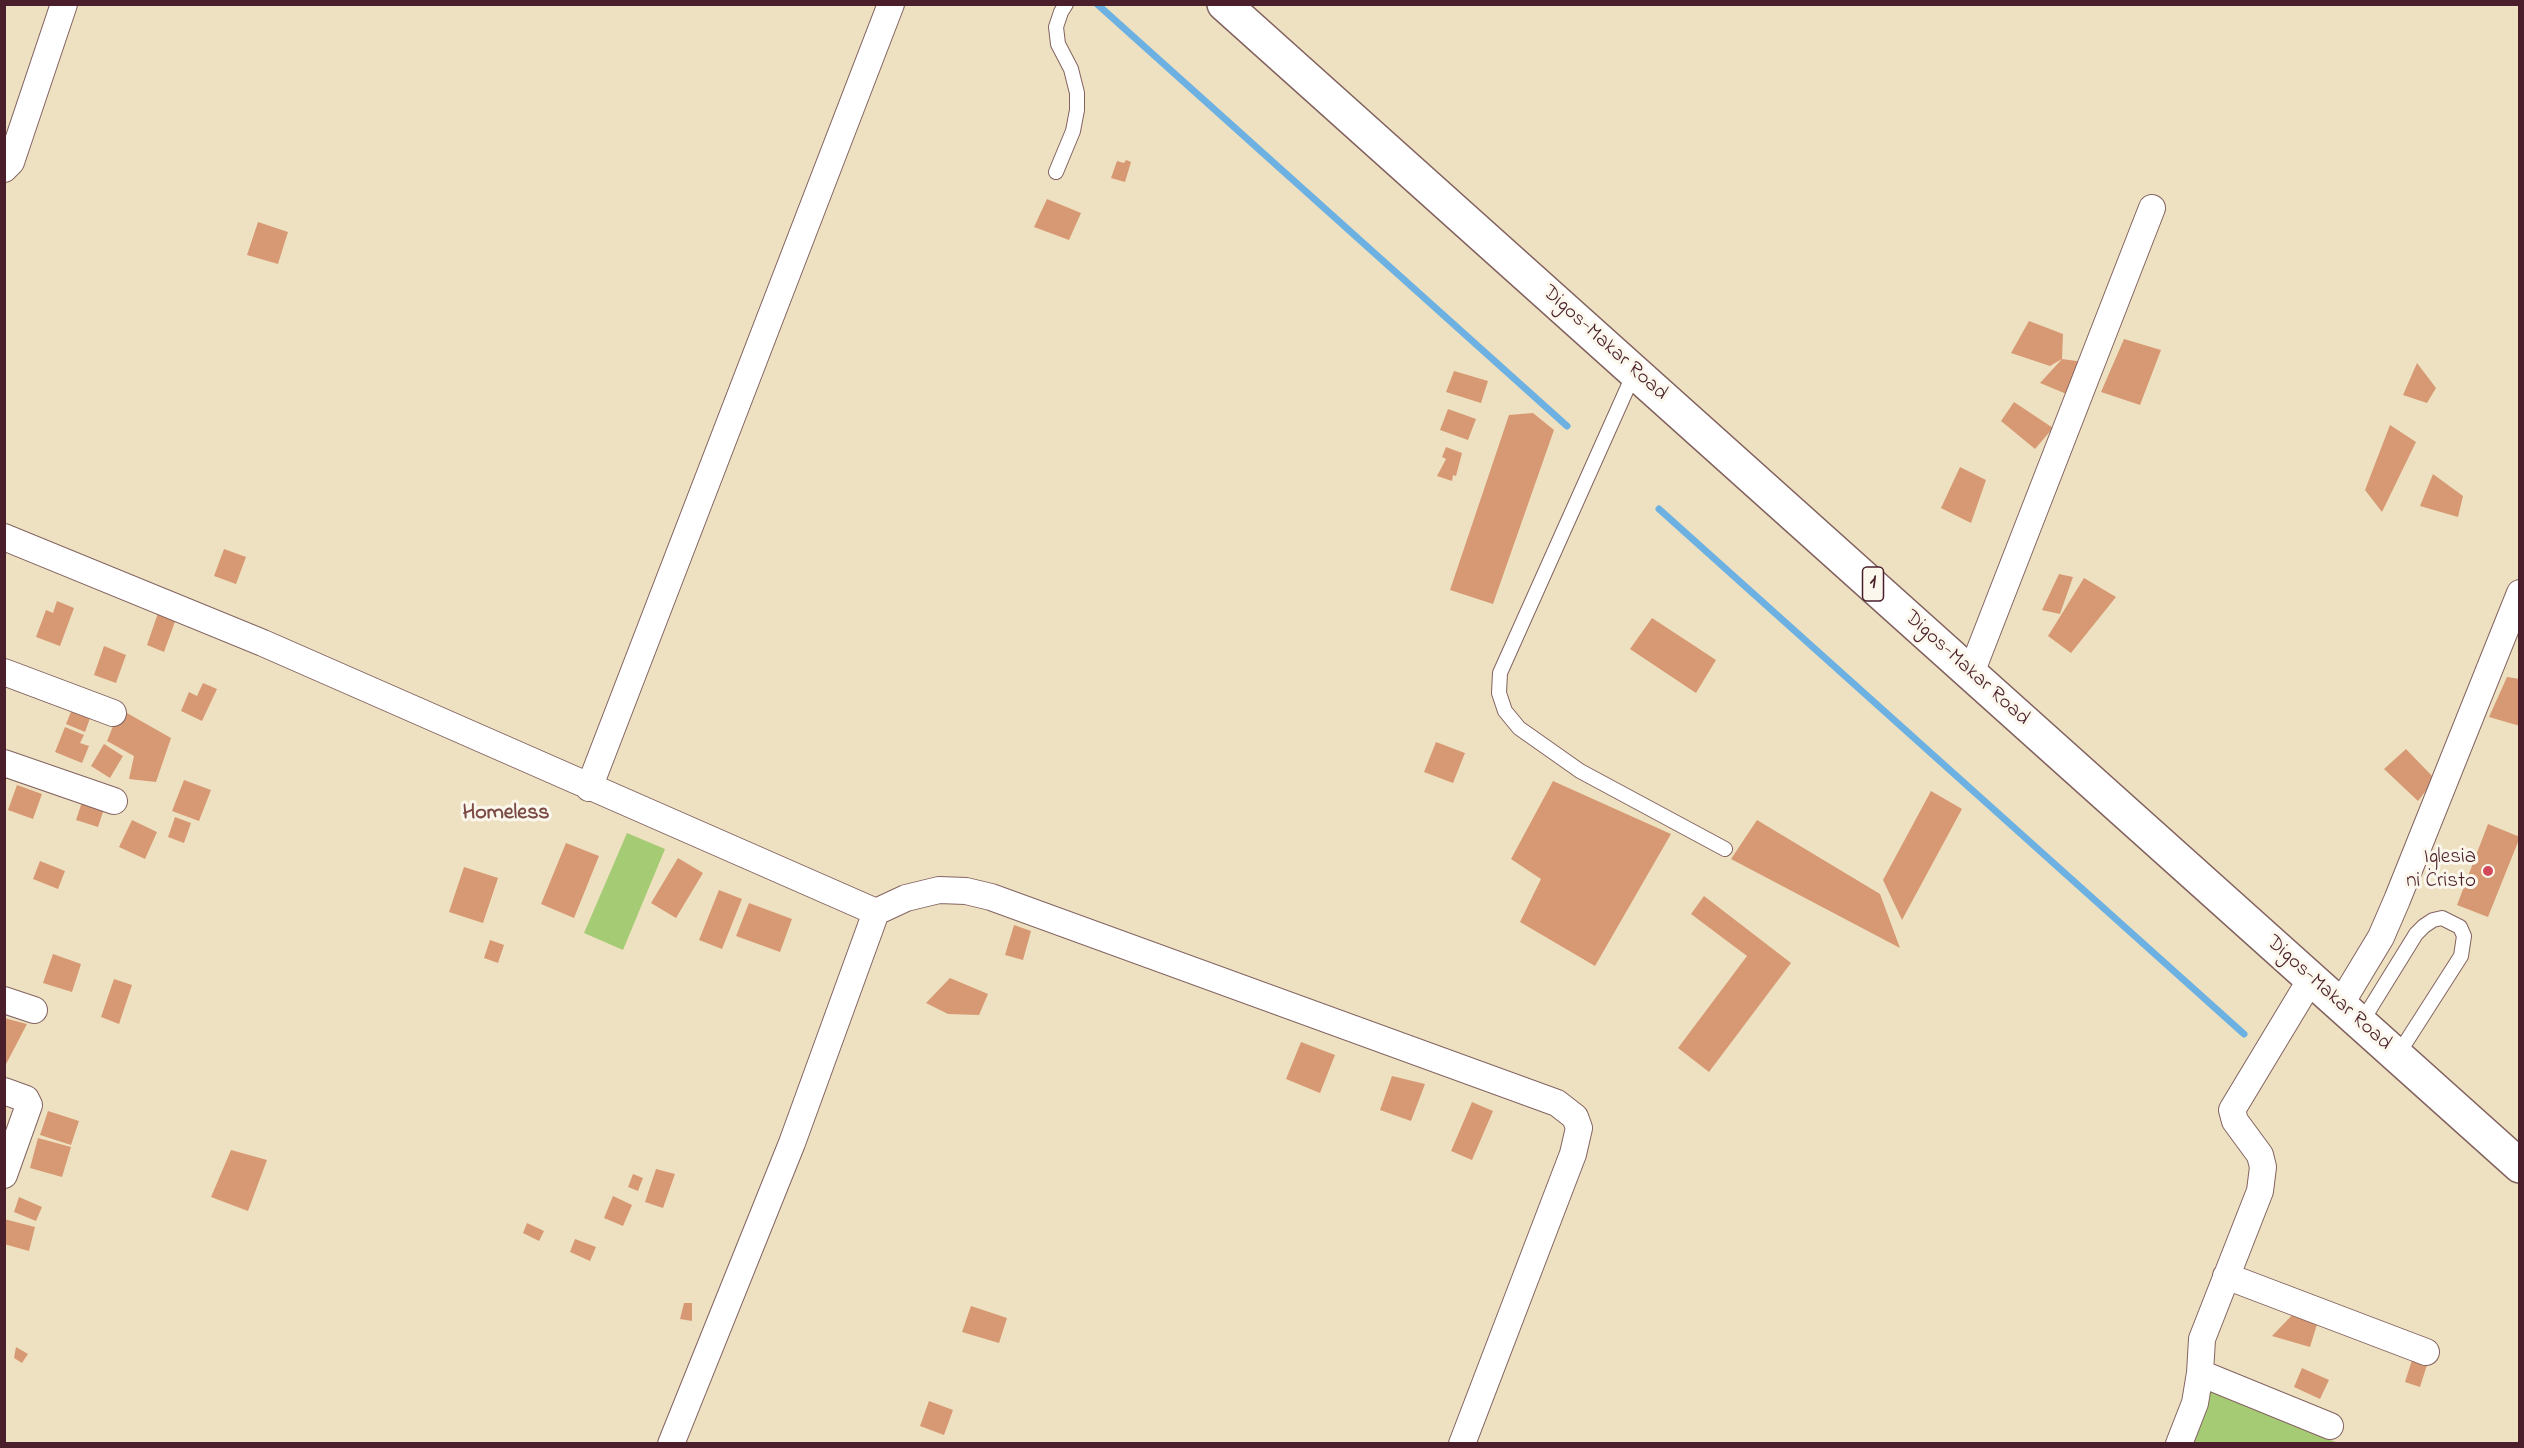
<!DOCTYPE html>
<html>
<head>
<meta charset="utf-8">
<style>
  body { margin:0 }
  #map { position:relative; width:2524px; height:1448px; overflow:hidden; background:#eee1c1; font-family:"Indie Flower",sans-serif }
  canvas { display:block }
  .frame { position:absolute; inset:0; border:6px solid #4a1f2b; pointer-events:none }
</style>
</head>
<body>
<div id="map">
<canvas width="2524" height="1448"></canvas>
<div class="frame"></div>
</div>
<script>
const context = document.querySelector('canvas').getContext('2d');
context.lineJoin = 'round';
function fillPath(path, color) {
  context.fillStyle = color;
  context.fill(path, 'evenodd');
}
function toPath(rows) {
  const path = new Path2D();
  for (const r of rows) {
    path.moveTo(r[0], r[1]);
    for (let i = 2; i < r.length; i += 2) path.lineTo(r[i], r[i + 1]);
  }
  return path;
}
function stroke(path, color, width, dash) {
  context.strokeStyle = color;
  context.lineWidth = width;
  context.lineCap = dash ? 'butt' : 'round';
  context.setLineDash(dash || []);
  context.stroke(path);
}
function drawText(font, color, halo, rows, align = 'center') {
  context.font = font + ' "Indie Flower",sans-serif';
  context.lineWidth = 6;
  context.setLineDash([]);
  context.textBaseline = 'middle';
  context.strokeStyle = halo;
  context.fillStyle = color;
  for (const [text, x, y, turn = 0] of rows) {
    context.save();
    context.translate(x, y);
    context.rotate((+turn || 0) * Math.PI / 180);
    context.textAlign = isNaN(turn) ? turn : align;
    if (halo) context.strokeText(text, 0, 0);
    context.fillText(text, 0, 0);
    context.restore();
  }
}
const green = toPath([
  [627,833,665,849,623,950,584,933],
  [2196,1385,2338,1443,2173,1444]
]);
const stream = toPath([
  [1097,4,1567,426],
  [1659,509,2244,1034]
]);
const building = toPath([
  [1126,160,1131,162,1125,182,1111,178,1117,161,1124,163],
  [1047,199,1081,213,1069,240,1034,227],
  [258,222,288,232,278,264,247,255],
  [2029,321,2063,334,2062,359,2050,366,2011,353],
  [2124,339,2161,350,2140,405,2101,392],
  [2062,359,2084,362,2069,395,2040,383],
  [2417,363,2436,388,2427,403,2403,395],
  [1454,371,1488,381,1481,403,1446,392],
  [2014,402,2053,428,2035,449,2001,421],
  [1448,409,1476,419,1468,440,1440,430],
  [1533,413,1554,430,1493,604,1450,590,1509,415],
  [2390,425,2416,442,2382,512,2365,490],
  [1446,447,1462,453,1456,476,1453,475,1452,481,1437,476,1446,459,1442,457],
  [1960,467,1986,480,1971,523,1941,508],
  [2433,474,2463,496,2458,517,2420,506],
  [224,549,246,557,236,584,214,576],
  [2059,574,2073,577,2060,614,2042,610],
  [2084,578,2116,597,2071,653,2048,636],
  [57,601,74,608,60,646,36,637,46,610,53,613],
  [158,613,176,619,164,652,147,645],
  [1652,618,1716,660,1696,693,1630,649],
  [104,646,126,655,116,683,94,675],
  [2507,677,2520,679,2520,726,2489,717],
  [203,683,217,689,202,721,181,711,189,692,197,696],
  [75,702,93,710,85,732,66,724],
  [120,709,171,738,156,782,129,779,134,756,107,741],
  [65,727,84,735,80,743,89,746,82,763,55,752],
  [1436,742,1465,753,1453,783,1424,772],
  [104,744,123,756,110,778,91,766],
  [2406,749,2435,779,2418,801,2384,769],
  [184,780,211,790,199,821,172,811],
  [1553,781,1671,834,1595,966,1520,922,1541,879,1511,859],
  [17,785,42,794,33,819,8,810],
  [1931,791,1962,809,1902,920,1883,880],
  [82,802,104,809,98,827,76,820],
  [175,817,191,823,184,843,168,837],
  [132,820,157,832,145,859,119,847],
  [1757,820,1880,894,1900,948,1731,859],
  [2488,824,2520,837,2488,917,2457,905],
  [566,843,599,856,574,918,541,904],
  [678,858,703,873,676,918,651,903],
  [40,861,65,871,58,889,33,879],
  [464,867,498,878,483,923,449,912],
  [719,890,742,899,722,949,699,940],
  [1704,896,1791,963,1709,1072,1678,1048,1747,956,1691,914],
  [749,903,792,919,780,952,736,936],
  [1014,925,1031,931,1023,960,1005,955],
  [490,940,504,945,498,963,484,958],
  [53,954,81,964,72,992,43,983],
  [950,978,988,994,979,1015,948,1014,926,1003],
  [114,979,132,985,119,1024,101,1017],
  [4,1018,27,1024,4,1068],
  [1301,1042,1335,1055,1320,1093,1286,1079],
  [1392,1076,1425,1084,1411,1121,1380,1110],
  [1472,1102,1493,1111,1472,1160,1451,1151],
  [48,1111,79,1121,71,1145,40,1135],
  [38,1138,71,1147,62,1177,30,1168],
  [231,1150,267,1160,248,1211,211,1197],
  [656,1169,675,1174,663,1208,645,1202],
  [633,1174,643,1178,638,1191,628,1187],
  [613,1196,632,1205,623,1226,604,1218],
  [19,1197,42,1207,36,1221,14,1212],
  [4,1219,35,1227,29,1251,4,1244],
  [527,1223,544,1231,539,1241,523,1233],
  [575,1239,596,1247,590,1261,570,1252],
  [684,1303,692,1303,692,1321,680,1319],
  [971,1306,1007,1318,999,1343,962,1332],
  [2296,1311,2319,1318,2310,1347,2272,1336],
  [16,1347,28,1354,22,1363,14,1358],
  [2412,1360,2427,1365,2420,1387,2405,1382],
  [2302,1368,2329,1380,2320,1399,2294,1387],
  [929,1401,953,1410,944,1435,920,1426]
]);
const lane = toPath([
  [1056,172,1073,131,1077,110,1077,93,1071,69,1058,44,1056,27,1061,12,1066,4],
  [1635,371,1500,673,1499,693,1505,711,1519,728,1580,771,1725,849],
  [2361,1023,2416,934,2424,926,2433,920,2442,918,2460,927,2464,936,2461,956,2397,1056]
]);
const street = toPath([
  [4,169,11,162,64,4],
  [4,537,263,643,876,912],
  [4,672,113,713],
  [1971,673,2152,208],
  [4,763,114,801],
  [589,788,891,4],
  [4,1000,34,1010],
  [2340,1005,2381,937,2397,900,2520,593],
  [4,1091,26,1099,29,1105,4,1175],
  [2226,1276,2426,1352],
  [2200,1373,2330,1426],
  [671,1444,792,1143,876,912,906,898,939,890,966,891,991,897,1557,1103,1575,1117,1579,1128,1573,1154,1462,1444],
  [2179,1444,2195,1403,2200,1373,2202,1339,2260,1191,2263,1167,2260,1155,2235,1121,2232,1110,2311,979]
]);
const primary = toPath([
  [1224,4,2520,1166]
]);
const markers = [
  [2488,871,6,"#d1495b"]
];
const shields = [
  [1873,584,21]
];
const shieldNames = [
  ["1",1873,584]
];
const streetNames = [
  ["Digos-Makar Road",1604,344,42],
  ["Digos-Makar Road",1966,669,42],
  ["Digos-Makar Road",2328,994,42]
];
const poiNames = [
  ["Iglesia",2476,859],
  ["ni Cristo",2476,883]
];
const neighbourhoodNames = [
  ["Homeless",506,814]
];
fillPath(green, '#a6cb75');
stroke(stream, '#6db1e2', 7);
fillPath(building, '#d79973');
stroke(lane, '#836360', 16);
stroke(street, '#836360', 28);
stroke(primary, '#836360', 36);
stroke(lane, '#fff', 14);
stroke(street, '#fff', 26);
stroke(primary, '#fff', 33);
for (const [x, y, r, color] of markers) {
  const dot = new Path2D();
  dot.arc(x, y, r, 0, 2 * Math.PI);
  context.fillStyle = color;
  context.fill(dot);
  stroke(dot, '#fbf7ec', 2);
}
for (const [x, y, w] of shields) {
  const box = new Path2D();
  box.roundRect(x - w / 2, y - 17, w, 34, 4.5);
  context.fillStyle = '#fbf7ec';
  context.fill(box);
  stroke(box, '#4a1f2b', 1.5);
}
drawText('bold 20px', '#4a1f2b', null, shieldNames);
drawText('21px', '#4a1f2b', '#fbf7ec', streetNames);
drawText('21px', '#4a1f2b', '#fbf7ec', poiNames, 'right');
drawText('bold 22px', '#7b4a44', '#fbf7ec', neighbourhoodNames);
</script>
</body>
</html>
